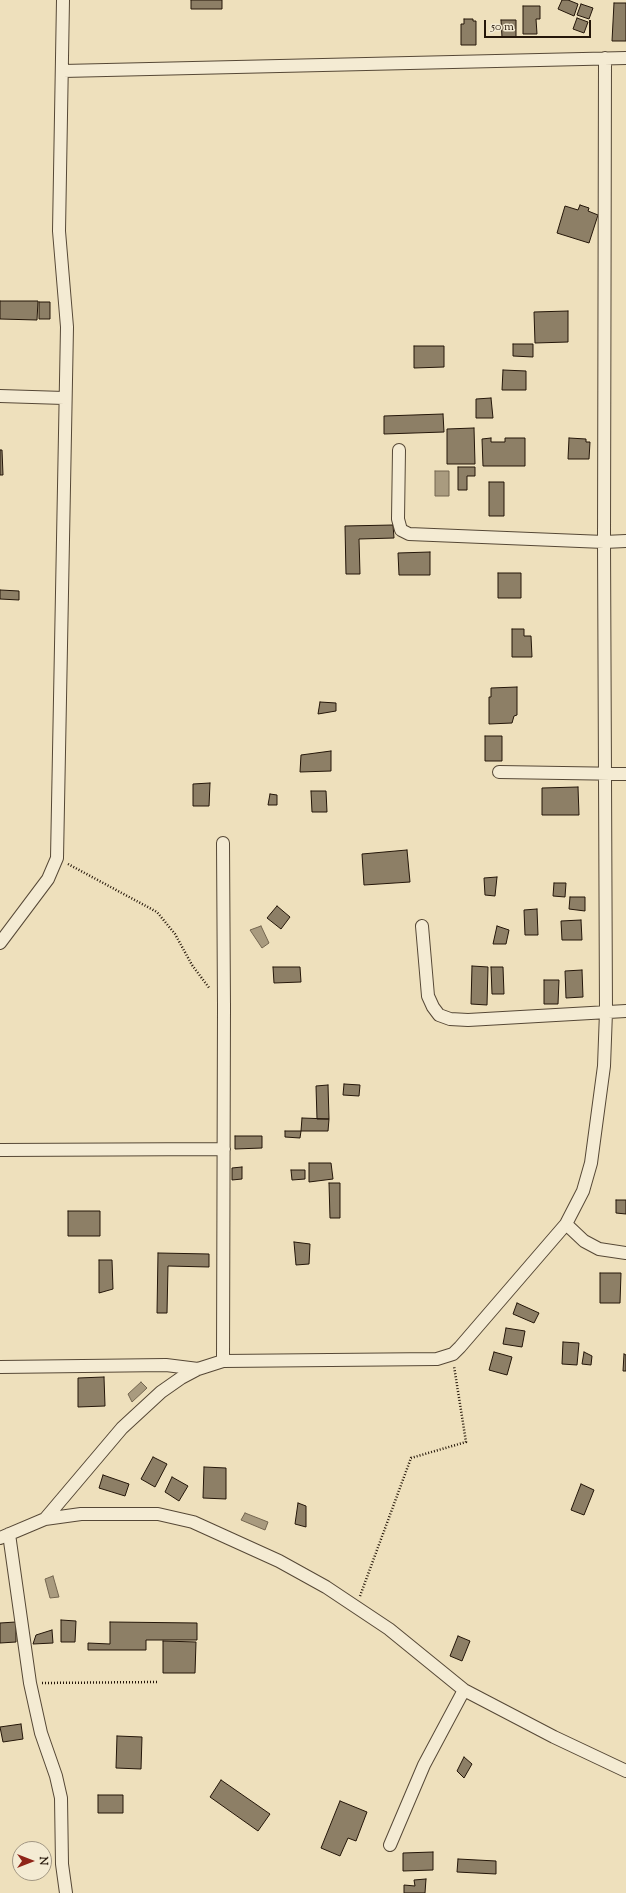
<!DOCTYPE html>
<html>
<head>
<meta charset="utf-8">
<style>
  body { margin:0 }
  #map { position:relative; width:626px; height:1893px; overflow:hidden; background:#eee0bc; font-family:"Sorts Mill Goudy",serif }
  canvas { display:block }
  .north { position:absolute; left:12px; top:1841px; width:40px; height:40px; box-sizing:border-box; background:#f4ebd3; border:1px solid #a19682; border-radius:50%; rotate:90deg; font-size:11px; font-weight:700; line-height:16px; text-align:center; color:#241609 }
  .north::after { content:''; display:block; margin:auto; width:14px; height:18px; background:#8f2418; clip-path:polygon(50% 0,100% 100%,50% 72%,0 100%) }
  .scale { position:absolute; left:484px; top:20px; width:107px; height:18px; box-sizing:border-box; border:2px solid #241609; border-top:0; padding-left:5px; font-size:12px; line-height:14px; white-space:nowrap; color:#241609; -webkit-text-stroke:3px #f4ebd3; paint-order:stroke }
</style>
</head>
<body>
<div id="map">
<canvas width="626" height="1893"></canvas>
<div class="north">N</div>
<div class="scale">50 m</div>
</div>
<script>
const context = document.querySelector('canvas').getContext('2d');
context.lineJoin = 'round';
function fillPath(path, color) {
  context.fillStyle = color;
  context.fill(path, 'evenodd');
}
function toPath(rows) {
  const path = new Path2D();
  for (const r of rows) {
    path.moveTo(r[0], r[1]);
    for (let i = 2; i < r.length; i += 2) path.lineTo(r[i], r[i + 1]);
  }
  return path;
}
function stroke(path, color, width, dash) {
  context.strokeStyle = color;
  context.lineWidth = width;
  context.lineCap = dash ? 'butt' : 'round';
  context.setLineDash(dash || []);
  context.stroke(path);
}
const water = toPath([
  [435,471,449,471,449,496,435,496,435,471],
  [261,926,269,943,262,948,250,930,261,926],
  [141,1382,147,1388,132,1402,128,1394,141,1382],
  [245,1513,268,1522,265,1530,241,1520,245,1513],
  [53,1576,59,1597,50,1598,45,1579,53,1576]
]);
const building = toPath([
  [191,0,222,0,222,9,191,9,191,0],
  [562,0,568,0,578,4,574,16,558,9,562,0],
  [614,3,626,3,626,41,612,41,614,3],
  [581,4,593,8,589,19,577,15,581,4],
  [523,6,540,6,540,19,536,19,537,34,523,34,523,6],
  [577,18,588,22,584,33,573,29,577,18],
  [464,19,473,19,473,21,476,21,476,45,461,45,461,24,464,24,464,19],
  [501,20,516,20,516,37,502,37,501,20],
  [580,205,589,208,588,211,598,215,589,243,557,233,565,206,578,210,580,205],
  [0,301,38,301,37,320,0,319,0,301],
  [39,302,50,302,50,319,39,319,39,302],
  [568,311,568,342,535,343,534,312,568,311],
  [513,344,533,344,533,357,513,356,513,344],
  [414,346,444,346,444,367,414,368,414,346],
  [503,370,526,371,526,390,502,390,503,370],
  [491,398,493,418,476,418,476,399,491,398],
  [443,414,444,432,384,434,384,416,443,414],
  [474,428,475,464,447,464,447,429,474,428],
  [491,438,491,442,505,442,505,438,525,438,525,466,483,466,482,439,491,438],
  [569,438,586,439,586,442,590,442,589,459,568,459,569,438],
  [0,450,2,450,3,475,0,475,0,450],
  [458,467,475,467,475,476,467,476,467,490,458,490,458,467],
  [489,482,504,482,504,516,489,516,489,482],
  [393,525,394,538,359,539,360,574,346,574,345,526,393,525],
  [430,552,430,575,399,575,398,553,430,552],
  [498,573,521,573,521,598,498,598,498,573],
  [0,590,19,591,19,600,0,599,0,590],
  [512,629,524,629,524,636,531,636,532,657,512,657,512,629],
  [517,687,517,715,514,716,512,723,489,724,489,697,491,697,491,688,517,687],
  [320,702,336,703,336,711,318,714,320,702],
  [485,736,502,736,502,761,485,761,485,736],
  [331,751,331,771,300,772,301,755,331,751],
  [210,783,209,806,193,806,193,784,210,783],
  [578,787,579,815,542,815,542,788,578,787],
  [311,791,326,791,327,812,312,812,311,791],
  [270,794,277,795,277,805,268,805,270,794],
  [407,850,410,882,364,885,362,854,407,850],
  [497,877,495,896,485,895,484,878,497,877],
  [554,883,566,883,565,897,553,896,554,883],
  [570,897,585,897,585,911,569,909,570,897],
  [277,906,290,917,281,929,267,918,277,906],
  [537,909,538,935,525,935,524,910,537,909],
  [581,920,582,940,562,940,561,921,581,920],
  [497,926,509,930,506,944,493,944,497,926],
  [472,966,488,967,487,1005,471,1004,472,966],
  [273,967,300,967,301,982,274,983,273,967],
  [491,967,503,967,504,994,492,994,491,967],
  [582,970,583,997,566,998,565,971,582,970],
  [544,980,559,980,558,1004,544,1004,544,980],
  [344,1084,360,1085,359,1096,343,1095,344,1084],
  [328,1085,329,1119,317,1119,316,1086,328,1085],
  [302,1118,329,1119,328,1131,301,1131,302,1118],
  [285,1131,301,1131,300,1138,285,1137,285,1131],
  [235,1136,262,1136,262,1148,235,1149,235,1136],
  [309,1163,331,1163,333,1179,309,1182,309,1163],
  [242,1167,242,1179,232,1180,232,1168,242,1167],
  [291,1170,305,1170,305,1179,292,1180,291,1170],
  [329,1183,340,1183,340,1218,330,1218,329,1183],
  [616,1200,626,1200,626,1214,616,1213,616,1200],
  [68,1211,100,1211,100,1236,68,1236,68,1211],
  [294,1242,310,1244,309,1264,296,1265,294,1242],
  [158,1253,209,1254,209,1267,168,1266,167,1313,157,1313,158,1253],
  [99,1260,112,1260,113,1289,99,1293,99,1260],
  [600,1273,621,1273,620,1303,600,1303,600,1273],
  [517,1303,539,1313,534,1323,513,1314,517,1303],
  [506,1328,525,1331,522,1347,503,1344,506,1328],
  [563,1342,579,1343,577,1365,562,1364,563,1342],
  [494,1352,512,1357,507,1375,489,1370,494,1352],
  [584,1352,592,1356,591,1365,582,1364,584,1352],
  [624,1354,626,1355,626,1371,623,1371,624,1354],
  [104,1377,105,1406,78,1407,78,1378,104,1377],
  [153,1457,167,1464,155,1487,141,1479,153,1457],
  [204,1467,226,1468,226,1499,203,1498,204,1467],
  [103,1475,129,1484,125,1496,99,1488,103,1475],
  [172,1477,188,1486,179,1501,165,1492,172,1477],
  [581,1484,594,1490,584,1515,571,1510,581,1484],
  [298,1503,306,1506,306,1527,295,1524,298,1503],
  [61,1620,76,1621,75,1642,61,1642,61,1620],
  [16,1622,16,1642,0,1643,0,1623,16,1622],
  [110,1622,197,1623,197,1640,146,1640,146,1650,88,1650,88,1643,110,1644,110,1622],
  [52,1630,53,1643,33,1644,36,1635,52,1630],
  [458,1636,470,1641,462,1661,450,1656,458,1636],
  [163,1641,196,1642,195,1673,163,1673,163,1641],
  [21,1724,23,1739,3,1742,0,1727,21,1724],
  [117,1736,142,1737,141,1769,116,1768,117,1736],
  [464,1757,472,1764,464,1778,457,1771,464,1757],
  [221,1780,270,1814,258,1831,210,1797,221,1780],
  [98,1795,123,1795,123,1813,98,1813,98,1795],
  [340,1801,367,1812,356,1841,348,1838,340,1856,321,1848,340,1801],
  [433,1852,433,1870,403,1871,403,1853,433,1852],
  [458,1859,496,1861,496,1874,457,1872,458,1859],
  [426,1879,425,1893,404,1893,404,1885,415,1886,414,1880,426,1879]
]);
const path = toPath([
  [68,864,157,912,175,934,192,965,210,989],
  [360,1596,411,1458,466,1442,454,1366],
  [42,1683,157,1682]
]);
const minor = toPath([
  [63,71,626,58],
  [0,396,64,398],
  [399,450,398,519,401,530,409,534,604,542,626,541],
  [499,772,626,774],
  [223,843,224,1007,223,1361],
  [422,926,428,996,433,1007,439,1015,450,1019,468,1020,626,1011],
  [0,943,48,879,57,858,67,327,59,231,63,0],
  [0,1150,224,1149],
  [566,1224,583,1191,591,1163,604,1066,606,1012,604,542,605,58],
  [0,1367,166,1365,198,1369],
  [45,1519,122,1428,161,1392,181,1378,198,1369,223,1361,437,1359,453,1354,460,1347,566,1224,584,1241,599,1249,626,1253],
  [9,1534,30,1683,41,1733,56,1776,61,1798,62,1864,66,1893],
  [0,1538,45,1519,81,1514,158,1514,193,1522,279,1561,326,1587,389,1629,464,1690,554,1737,626,1771],
  [390,1845,424,1765,464,1690]
]);
fillPath(water, '#a99b7f');
stroke(water, '#746650', 1);
fillPath(building, '#8d7f66');
stroke(building, '#241609', 1);
stroke(minor, '#564836', 14);
stroke(path, '#241609', 2.5, [1, 2]);
stroke(minor, '#f4ebd3', 12);
</script>
</body>
</html>
